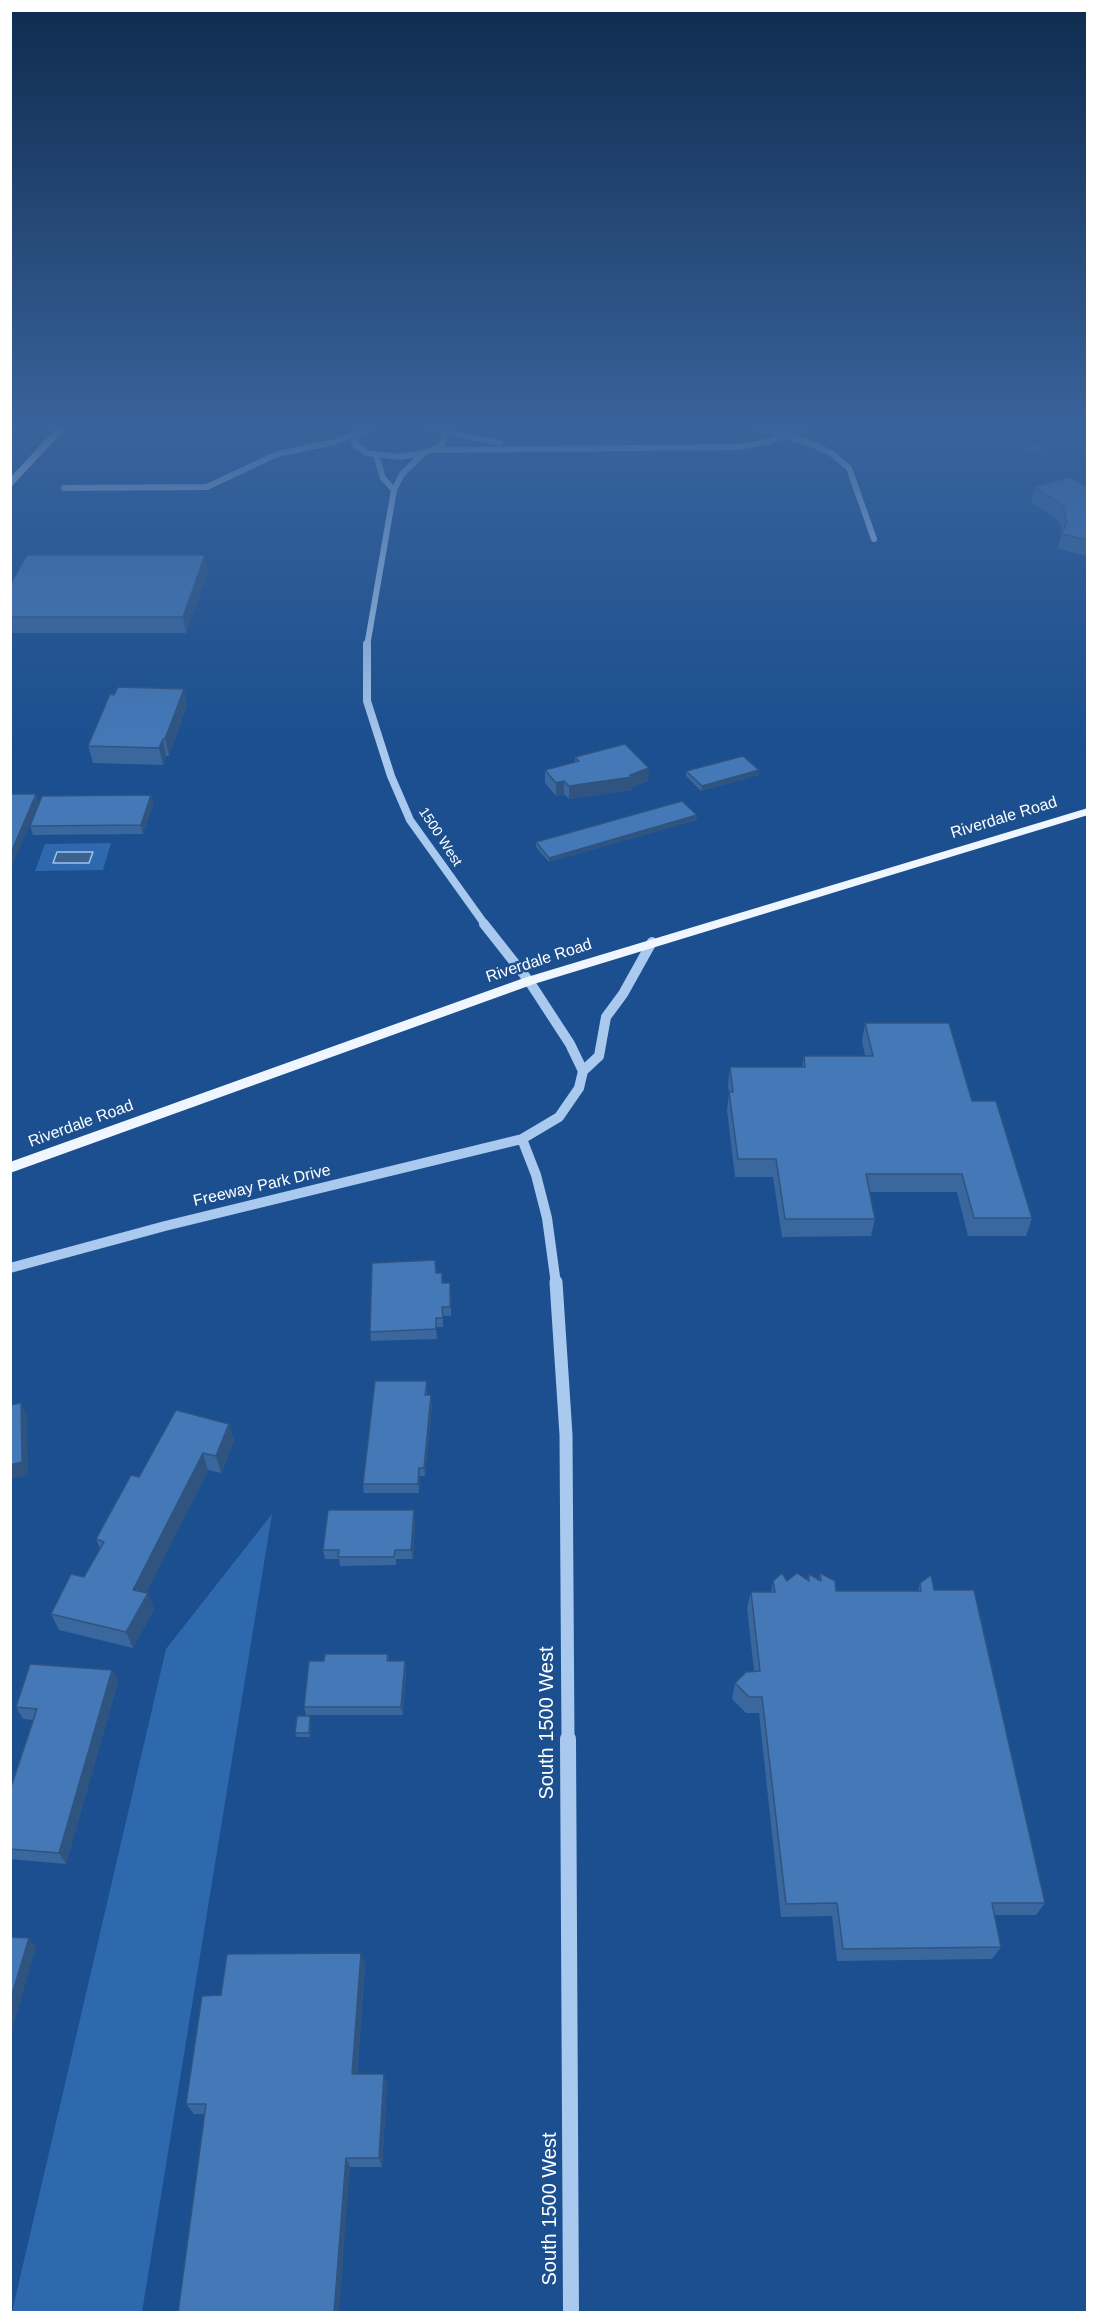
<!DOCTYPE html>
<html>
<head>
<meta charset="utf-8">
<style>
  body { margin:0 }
  #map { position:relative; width:1098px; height:2323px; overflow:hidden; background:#1b4f8f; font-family:Arial,sans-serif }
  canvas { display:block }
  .frame { position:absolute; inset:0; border:12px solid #fff; pointer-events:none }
</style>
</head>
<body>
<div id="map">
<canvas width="1098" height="2323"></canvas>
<div class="frame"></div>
</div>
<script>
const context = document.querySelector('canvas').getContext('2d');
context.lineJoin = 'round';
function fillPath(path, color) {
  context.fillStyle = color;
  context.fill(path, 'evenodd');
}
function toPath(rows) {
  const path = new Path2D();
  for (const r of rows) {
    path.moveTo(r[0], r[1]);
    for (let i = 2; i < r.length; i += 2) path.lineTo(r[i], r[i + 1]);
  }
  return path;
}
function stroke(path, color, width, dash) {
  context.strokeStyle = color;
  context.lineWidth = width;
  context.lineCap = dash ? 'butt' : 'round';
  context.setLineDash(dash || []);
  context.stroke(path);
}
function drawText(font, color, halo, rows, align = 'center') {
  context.font = font + ' Arial,sans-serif';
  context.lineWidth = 5;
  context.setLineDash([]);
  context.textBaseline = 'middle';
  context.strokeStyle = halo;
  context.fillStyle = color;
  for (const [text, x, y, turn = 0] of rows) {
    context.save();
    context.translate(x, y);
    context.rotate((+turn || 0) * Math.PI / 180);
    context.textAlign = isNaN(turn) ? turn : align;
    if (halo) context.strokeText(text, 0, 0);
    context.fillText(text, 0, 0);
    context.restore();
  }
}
const green = toPath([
  [111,843,103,870,35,871,45,844],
  [272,1514,142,2312,12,2312,166,1649]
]);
const water = toPath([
  [57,852,93,852,89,863,53,863,57,852]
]);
const minorFar4 = toPath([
  [377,425,358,433,354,444,367,453,400,457,424,453,441,446,445,436,441,431,427,425],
  [751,425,814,445,831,453,849,468,874,539],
  [441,431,500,443],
  [433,450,738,447,770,441,805,425],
  [376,455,383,478,394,490],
  [64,488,207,487,277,454,334,442,358,433],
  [367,646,394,490,402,474,424,453]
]);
const minorFar3 = toPath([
  [367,644,367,701,391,776,410,820,486,926]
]);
const minorFar2 = toPath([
  [583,1071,599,1056,606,1017,623,994,652,942],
  [522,1139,536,1175,547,1218,556,1284],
  [10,1268,165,1226,522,1139,559,1117,579,1088,583,1071,570,1044,529,981,484,924]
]);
const minorFar1 = toPath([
  [556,1282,566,1435,568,1741]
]);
const minor = toPath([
  [568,1739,571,2312]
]);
const major = toPath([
  [1088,808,1088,815,534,984,10,1173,10,1162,524,978,1088,808]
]);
const highway = toPath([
  [12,425,23,425,10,435,12,425],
  [59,425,69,425,10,488,10,478,59,425]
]);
const wall = toPath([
  [1026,446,1045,446,1044,450,1040,454,1025,450],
  [1035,487,1088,488,1088,556,1057,549,1062,533,1059,521,1031,502],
  [208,571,186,633,10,633,10,585],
  [187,705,169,756,166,756,163,765,93,763,88,746],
  [575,757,648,781,632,787,632,790,569,799,564,794,556,796,545,783,545,770,575,762],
  [686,771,759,775,701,791,686,776],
  [151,795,153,804,143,834,33,835,30,826],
  [697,815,696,820,549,862,536,847,536,842],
  [865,1023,972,1101,1032,1218,1026,1236,968,1236,957,1192,870,1192,875,1219,871,1236,782,1237,773,1177,735,1177,727,1110,729,1093,728,1085,730,1067,802,1067,804,1056,865,1056,862,1041],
  [436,1273,451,1292,451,1316,443,1316,443,1327,436,1327,437,1339,371,1341,370,1332],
  [427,1381,427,1395,432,1404,425,1476,420,1476,419,1493,364,1493,363,1484],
  [229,1424,234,1441,221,1473,208,1470,146,1593,154,1609,133,1648,59,1630,51,1614,84,1577,100,1549,96,1539,139,1477],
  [415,1519,413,1559,396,1559,396,1565,340,1566,339,1559,325,1559,323,1550],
  [820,1573,836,1591,918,1591,920,1583,934,1590,1045,1903,1036,1915,994,1915,1001,1947,992,1959,837,1961,832,1916,781,1917,759,1713,746,1713,732,1699,735,1683,754,1671,747,1608,751,1592,771,1592,773,1581,807,1580,809,1574,819,1580],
  [388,1654,389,1661,406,1670,403,1715,306,1715,304,1707,324,1661],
  [112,1670,118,1682,66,1864,10,1859,10,1790,33,1720,23,1719,16,1707],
  [310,1716,311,1720,310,1737,297,1737,295,1733],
  [361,1953,365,1965,357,2074,387,2084,382,2167,350,2167,205,2114,194,2114,186,2104,221,1995]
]);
const shadedWall = toPath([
  [205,555,208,571,186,633,183,617],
  [184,689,187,705,169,756,165,739],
  [163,739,166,756,163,765,159,748],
  [649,768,648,781,632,787,632,790,569,799,569,786,630,775],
  [759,770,759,775,701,791,702,786],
  [564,781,564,794,556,796,556,783],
  [36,794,39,803,10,871,10,855],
  [151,795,153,804,143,834,141,825],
  [697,815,696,820,549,862,549,858],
  [431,1395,432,1404,425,1476,424,1468],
  [21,1403,27,1416,28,1475,10,1479,10,1465],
  [229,1424,234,1441,221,1473,216,1456],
  [203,1453,208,1470,140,1606,133,1590],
  [419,1468,420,1476,419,1493,418,1484],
  [414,1510,415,1519,413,1559,411,1550],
  [148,1593,154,1609,133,1648,126,1632],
  [405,1661,406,1670,403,1715,401,1707],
  [112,1670,118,1682,66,1864,59,1853],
  [310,1716,311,1720,310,1737,309,1733],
  [29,1938,36,1947,10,2038,10,2001],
  [361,1953,365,1965,356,2084,352,2074],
  [384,2074,387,2084,382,2167,379,2158],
  [346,2158,350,2167,339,2313,334,2313]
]);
const building = toPath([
  [1033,444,1045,446,1041,450,1026,446,1033,444],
  [1070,477,1088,488,1088,540,1061,534,1067,523,1063,506,1035,487,1070,477],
  [27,555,205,555,183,617,10,617,10,585,27,555],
  [118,687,184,689,165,739,163,739,159,748,88,746,110,694,114,695,118,687],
  [625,744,649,768,630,775,632,777,569,786,564,781,556,783,545,770,579,761,575,757,625,744],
  [743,756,759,770,702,786,686,771,743,756],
  [10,794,36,794,10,855,10,794],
  [151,795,141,825,30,826,42,796,151,795],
  [682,801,697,815,549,858,536,842,682,801],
  [865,1023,949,1023,972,1101,996,1101,1032,1218,974,1218,962,1174,866,1174,875,1219,785,1219,776,1159,738,1159,729,1092,733,1092,730,1067,805,1067,804,1056,873,1056,865,1023],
  [435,1260,436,1273,442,1273,442,1283,450,1283,450,1307,442,1307,443,1318,436,1318,436,1329,370,1332,372,1263,435,1260],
  [375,1381,427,1381,425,1395,431,1395,424,1468,419,1468,418,1484,363,1484,375,1381],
  [21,1403,22,1462,10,1465,10,1405,21,1403],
  [176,1410,229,1424,216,1456,203,1453,133,1590,148,1593,126,1632,51,1614,71,1574,84,1577,104,1542,96,1539,131,1475,139,1477,176,1410],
  [328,1510,414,1510,411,1550,395,1550,394,1557,338,1557,339,1550,323,1550,328,1510],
  [782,1573,787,1581,797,1573,809,1581,809,1574,821,1581,820,1573,835,1581,836,1591,921,1591,920,1583,931,1575,934,1590,974,1590,1045,1903,992,1903,1001,1947,843,1949,837,1903,786,1904,762,1697,749,1697,735,1683,746,1672,760,1671,751,1592,775,1592,773,1581,782,1573],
  [325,1654,388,1654,387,1661,405,1661,401,1707,304,1707,309,1661,324,1661,325,1654],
  [30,1664,112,1670,59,1853,10,1849,10,1790,37,1709,16,1707,30,1664],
  [297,1716,310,1716,309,1733,295,1733,297,1716],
  [10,1937,29,1938,10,2001,10,1937],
  [361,1953,352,2074,384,2074,379,2158,346,2158,334,2313,178,2313,206,2104,186,2104,202,1996,221,1995,227,1954,361,1953]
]);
const farStreetnames = [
  ["1500 West",440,837,57]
];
const streetNames = [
  ["Riverdale Road",1004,818,-17],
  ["Riverdale Road",539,961,-18],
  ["Riverdale Road",81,1124,-20],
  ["Freeway Park Drive",262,1186,-13]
];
const nearStreetnames = [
  ["South 1500 West",547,1723,-90],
  ["South 1500 West",550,2209,-90]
];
fillPath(green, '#2e69ad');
fillPath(water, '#3c6290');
stroke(water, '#9cc4f0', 1.5);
stroke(minorFar4, '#a9c9ee', 6);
stroke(minorFar3, '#a9c9ee', 8);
stroke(minorFar2, '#a9c9ee', 10);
stroke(minorFar1, '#a9c9ee', 13);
stroke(minor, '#a9c9ee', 16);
fillPath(major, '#f0f6ff');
fillPath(highway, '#fff');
fillPath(wall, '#3a679d');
fillPath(shadedWall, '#305480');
fillPath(building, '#4478b7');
stroke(building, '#305480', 1.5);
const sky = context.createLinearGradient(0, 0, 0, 750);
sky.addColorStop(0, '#0f2b4f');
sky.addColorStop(0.57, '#39639b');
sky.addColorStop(1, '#39639b00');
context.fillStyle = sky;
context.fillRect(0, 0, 1098, 750);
drawText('14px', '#fff', '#1b4f8f', farStreetnames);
drawText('16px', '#fff', '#1b4f8f', streetNames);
drawText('20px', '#fff', '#1b4f8f', nearStreetnames);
</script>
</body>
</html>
